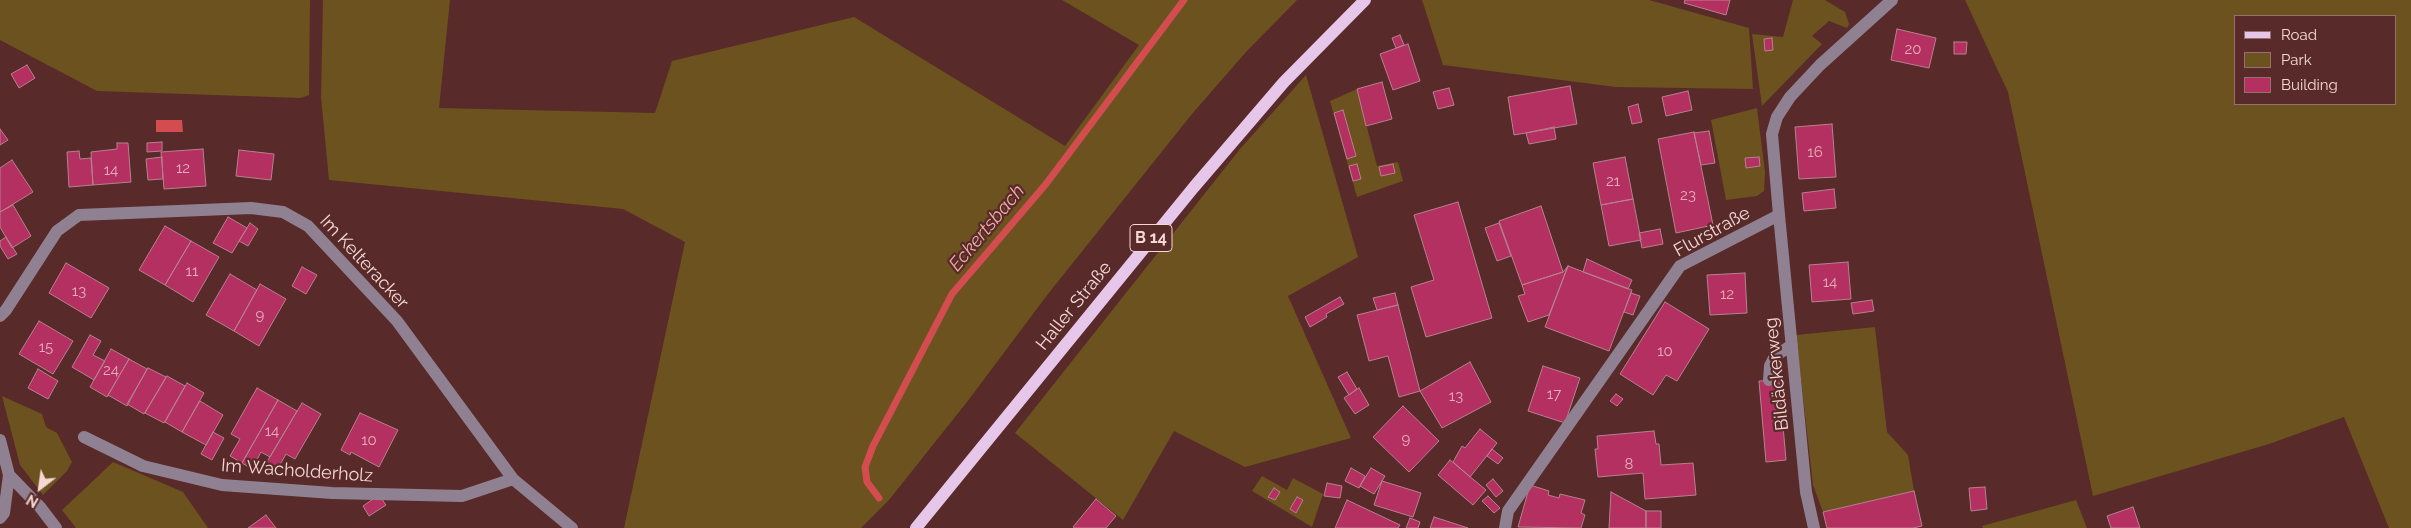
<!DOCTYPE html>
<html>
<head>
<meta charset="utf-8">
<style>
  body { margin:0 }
  #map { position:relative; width:2411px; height:528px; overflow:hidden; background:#582a29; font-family:Raleway,sans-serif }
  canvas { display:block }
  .legend { position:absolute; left:2234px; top:15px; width:162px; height:90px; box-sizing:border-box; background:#582a29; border:1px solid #976f6d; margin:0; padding:6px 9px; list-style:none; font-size:15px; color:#f5d7d4 }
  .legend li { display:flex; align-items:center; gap:10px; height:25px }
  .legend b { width:25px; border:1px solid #976f6d }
  .north { position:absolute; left:15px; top:463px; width:50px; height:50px; -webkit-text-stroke:4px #582a29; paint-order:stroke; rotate:210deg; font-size:14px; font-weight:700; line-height:20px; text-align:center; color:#f5d7d4 }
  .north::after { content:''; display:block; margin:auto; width:18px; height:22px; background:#f5d7d4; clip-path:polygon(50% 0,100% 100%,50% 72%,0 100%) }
</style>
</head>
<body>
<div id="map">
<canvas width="2411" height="528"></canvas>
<ul class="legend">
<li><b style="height:6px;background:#e6c7ea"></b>Road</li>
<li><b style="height:14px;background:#6b521e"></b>Park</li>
<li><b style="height:14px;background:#b33061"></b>Building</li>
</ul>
<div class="north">N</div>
</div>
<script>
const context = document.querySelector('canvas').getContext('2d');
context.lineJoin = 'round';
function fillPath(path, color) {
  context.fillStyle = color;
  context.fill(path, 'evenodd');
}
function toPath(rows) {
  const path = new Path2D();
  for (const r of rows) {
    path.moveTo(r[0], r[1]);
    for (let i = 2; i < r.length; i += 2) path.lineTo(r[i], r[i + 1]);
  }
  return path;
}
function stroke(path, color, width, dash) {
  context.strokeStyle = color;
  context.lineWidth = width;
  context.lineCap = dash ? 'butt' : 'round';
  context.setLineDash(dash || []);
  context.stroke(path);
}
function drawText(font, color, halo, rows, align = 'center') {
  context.font = font + ' Raleway,sans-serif';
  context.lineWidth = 4.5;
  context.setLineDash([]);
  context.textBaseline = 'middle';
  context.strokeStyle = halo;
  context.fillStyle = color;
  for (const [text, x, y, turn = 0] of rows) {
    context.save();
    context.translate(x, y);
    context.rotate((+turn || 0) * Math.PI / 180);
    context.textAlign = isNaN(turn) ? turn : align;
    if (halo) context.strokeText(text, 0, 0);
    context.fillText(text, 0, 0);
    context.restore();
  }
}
const green = toPath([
  [0,0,310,0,309,95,301,98,97,91,0,40],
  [323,0,450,0,439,108,655,113,672,61,854,17,1065,146,1139,45,1062,0,1297,0,1246,52,1192,114,1048,294,967,402,889,500,861,528,624,528,685,242,623,209,329,180,321,97],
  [1422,0,1649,0,1749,28,1753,89,1616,87,1443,65],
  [1793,0,1825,0,1845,12,1849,24,1847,28,1829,21,1812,36,1822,44,1762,106,1752,34,1783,37],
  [1965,0,2411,0,2411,528,2389,528,2344,417,2269,444,2093,496,2008,92],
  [2395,16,2395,104,2235,104,2235,16],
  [1306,75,1358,257,1288,296,1351,438,1245,467,1174,431,1123,520,1015,433,1240,149],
  [1357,89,1377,166,1398,162,1403,181,1357,197,1330,101],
  [1757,108,1765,172,1764,191,1757,196,1726,200,1711,120],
  [1875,327,1887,432,1908,455,1914,491,1823,512,1813,485,1796,335],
  [2,396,42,414,46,427,57,433,72,462,67,471,43,495,20,465],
  [113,462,183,492,208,528,76,528,62,510],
  [1262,476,1287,490,1293,478,1323,494,1312,527,1252,491],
  [2076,500,2087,528,1983,528,1982,526]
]);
const water = toPath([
  [156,120,182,120,183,132,156,132]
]);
const stream = toPath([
  [879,498,867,482,865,467,873,446,952,294,1046,184,1184,0]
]);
const building = toPath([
  [1685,0,1730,0,1726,15,1684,3,1685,0],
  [1897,29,1936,38,1929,68,1891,60,1897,29],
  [1400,35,1404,45,1396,48,1392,38,1400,35],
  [1772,38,1773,50,1765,51,1764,39,1772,38],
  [1954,42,1967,42,1966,54,1954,54,1954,42],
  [1408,44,1420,81,1393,90,1380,54,1408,44],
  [27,65,35,78,19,88,11,74,27,65],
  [1382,82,1392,119,1366,126,1357,89,1382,82],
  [1570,86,1577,124,1514,135,1508,97,1570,86],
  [1449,88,1454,105,1438,109,1433,92,1449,88],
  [1688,91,1692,110,1666,116,1662,97,1688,91],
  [1638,104,1642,122,1632,124,1628,107,1638,104],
  [1343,110,1356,156,1347,159,1334,113,1343,110],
  [1832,124,1836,177,1799,179,1795,127,1832,124],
  [1554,127,1556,139,1529,144,1526,133,1554,127],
  [0,129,8,140,0,145,0,129],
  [1709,131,1715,163,1701,165,1694,133,1709,131],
  [1694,132,1713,225,1676,233,1658,139,1694,132],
  [162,142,162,151,147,152,147,143,162,142],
  [117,143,128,143,131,182,93,185,91,152,117,149,117,143],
  [203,149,206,186,164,189,161,152,203,149],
  [239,150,274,154,271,180,236,176,239,150],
  [79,151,80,159,91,158,93,185,69,187,67,152,79,151],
  [162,157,163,179,148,180,146,159,162,157],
  [1625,157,1633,199,1601,205,1593,163,1625,157],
  [1759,157,1760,166,1746,168,1745,158,1759,157],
  [12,160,33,192,0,212,0,168,12,160],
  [1357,164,1361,179,1353,181,1349,166,1357,164],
  [1393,164,1395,173,1381,176,1379,167,1393,164],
  [1834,189,1836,208,1804,211,1802,193,1834,189],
  [1633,199,1641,240,1609,246,1601,205,1633,199],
  [1458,202,1492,318,1426,337,1411,287,1434,280,1414,215,1458,202],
  [13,205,31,236,12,248,0,227,0,212,13,205],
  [1541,206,1563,272,1522,285,1499,221,1541,206],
  [228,217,247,228,232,253,213,243,228,217],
  [250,223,258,229,248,246,239,241,250,223],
  [1499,223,1511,256,1497,261,1485,228,1499,223],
  [165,226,191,241,165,285,139,270,165,226],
  [1660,229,1663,244,1642,248,1639,233,1660,229],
  [6,237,17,254,8,259,0,246,0,241,6,237],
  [191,241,219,257,193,302,165,285,191,241],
  [1587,259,1632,280,1628,289,1583,272,1587,259],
  [1848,262,1851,299,1812,302,1809,265,1848,262],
  [66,263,109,288,91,318,49,293,66,263],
  [1568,266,1632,290,1609,351,1545,327,1568,266],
  [1568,266,1549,315,1528,322,1518,296,1525,294,1522,285,1563,272,1568,266],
  [302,267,317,275,306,294,292,286,302,267],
  [1745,273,1747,313,1710,315,1707,275,1745,273],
  [230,274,257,290,234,331,206,315,230,274],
  [260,284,286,299,259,346,234,331,260,284],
  [1395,293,1398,305,1377,310,1373,298,1395,293],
  [1631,293,1640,296,1633,315,1624,312,1631,293],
  [1340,297,1344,304,1326,314,1327,317,1310,327,1305,317,1340,297],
  [1872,300,1874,311,1853,314,1851,303,1872,300],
  [1665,302,1709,329,1677,381,1666,375,1653,395,1620,374,1665,302],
  [1398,305,1420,391,1399,397,1388,356,1369,361,1357,315,1398,305],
  [39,321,73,341,53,374,19,354,39,321],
  [90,335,101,341,93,355,105,361,94,380,72,367,90,335],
  [111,349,129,359,107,397,90,387,111,349],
  [129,359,147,369,127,406,108,395,129,359],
  [1470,362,1491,402,1442,428,1420,391,1470,362],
  [1543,366,1580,378,1565,423,1528,411,1543,366],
  [148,368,166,377,144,414,127,404,148,368],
  [38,369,58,381,48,399,28,388,38,369],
  [1347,372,1357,389,1349,395,1338,377,1347,372],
  [167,376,185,386,164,423,145,413,167,376],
  [1779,380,1786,460,1766,462,1759,381,1779,380],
  [187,383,204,393,182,432,165,422,187,383],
  [257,388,278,400,242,463,230,456,240,439,231,434,257,388],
  [1359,388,1369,405,1355,414,1344,398,1359,388],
  [1616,394,1623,399,1617,406,1610,401,1616,394],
  [278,400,297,411,270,457,261,452,252,469,242,463,278,400],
  [200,401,223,415,206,445,182,432,200,401],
  [302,403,321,414,295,459,286,454,276,472,265,465,302,403],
  [1403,406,1439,441,1409,472,1373,437,1403,406],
  [360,413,398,430,379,467,351,452,350,455,341,450,360,413],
  [1480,429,1497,443,1470,477,1453,462,1462,446,1465,448,1480,429],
  [1654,431,1656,444,1659,444,1661,465,1693,463,1696,495,1645,499,1643,473,1598,477,1595,449,1598,449,1597,436,1654,431],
  [213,432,224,438,212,460,201,454,213,432],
  [1492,449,1503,458,1498,464,1487,456,1492,449],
  [1450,460,1486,490,1473,505,1438,475,1450,460],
  [1351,468,1365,476,1359,488,1345,481,1351,468],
  [1371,468,1385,476,1374,494,1360,486,1371,468],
  [1493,479,1503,491,1496,497,1486,485,1493,479],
  [1382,481,1421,493,1413,517,1374,505,1382,481],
  [1327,483,1342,486,1340,498,1324,496,1327,483],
  [1530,485,1549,491,1548,495,1559,498,1560,494,1585,500,1581,513,1585,515,1581,528,1518,527,1530,485],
  [1985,487,1987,509,1971,511,1969,488,1985,487],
  [1274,488,1280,492,1275,500,1268,497,1274,488],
  [1914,491,1922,526,1913,528,1827,528,1823,512,1914,491],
  [1611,492,1646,511,1646,528,1609,528,1611,492],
  [379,495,386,505,369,516,363,506,379,495],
  [1488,496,1500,508,1494,513,1482,501,1488,496],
  [1297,497,1303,500,1296,513,1290,509,1297,497],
  [1096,499,1116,516,1106,528,1075,528,1073,527,1096,499],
  [1347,500,1400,525,1398,528,1335,528,1347,500],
  [2133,507,2140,528,2111,528,2107,516,2133,507],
  [1646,511,1661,511,1661,528,1646,528,1646,511],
  [266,515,276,528,248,528,266,515],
  [1434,517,1468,528,1430,528,1434,517],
  [1410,518,1420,522,1418,528,1406,528,1410,518]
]);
const minor = toPath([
  [1779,215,1806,492,1814,528],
  [0,316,6,310,57,231,79,215,251,208,283,212,308,226,397,321,513,479,572,528],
  [1769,380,1770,366,1775,356,1792,345],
  [84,437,143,466,222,485,332,493,462,496,513,479],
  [0,440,9,475,4,513,0,518],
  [9,475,40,507,56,528],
  [1505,528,1508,511,1680,266,1779,215,1772,134,1777,117,1790,97,1820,65,1892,0]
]);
const major = toPath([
  [916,528,1194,187,1284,82,1365,0]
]);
const numberNames = [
  ["20",1913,49],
  ["16",1815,152],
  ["12",183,168],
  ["14",111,170],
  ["21",1613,181],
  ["23",1688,195],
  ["11",192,271],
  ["14",1830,282],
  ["13",79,291],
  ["12",1727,294],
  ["9",260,315],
  ["15",46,347],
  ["10",1665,351],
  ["24",111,370],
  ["17",1554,394],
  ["13",1456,396],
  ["14",272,431],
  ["9",1406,439],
  ["10",369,440],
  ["8",1629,464]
];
const shields = [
  [1151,238,42]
];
const shieldNames = [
  ["B 14",1151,238]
];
const streetNames = [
  ["Flurstraße",1712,232,-29],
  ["Im Kelteracker",364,262,47],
  ["Haller Straße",1074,306,-51],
  ["Bildäckerweg",1777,374,-96],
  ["Im Wacholderholz",297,471,4]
];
const waterNames = [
  ["Eckertsbach",987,228,-50]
];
fillPath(green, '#6b521e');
fillPath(water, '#d34c4f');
stroke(stream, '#d34c4f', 7);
fillPath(building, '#b33061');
stroke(building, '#b7818f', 1);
stroke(minor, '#908192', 12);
stroke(major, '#e6c7ea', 12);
drawText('15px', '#e4adb7', null, numberNames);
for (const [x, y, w] of shields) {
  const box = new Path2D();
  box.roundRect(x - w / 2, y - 13.5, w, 27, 4);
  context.fillStyle = '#582a29';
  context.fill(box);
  stroke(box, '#f5d7d4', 1);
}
drawText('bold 16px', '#f5d7d4', null, shieldNames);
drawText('18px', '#f5d7d4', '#582a29', streetNames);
drawText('italic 19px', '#efaca8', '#582a29', waterNames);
</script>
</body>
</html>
